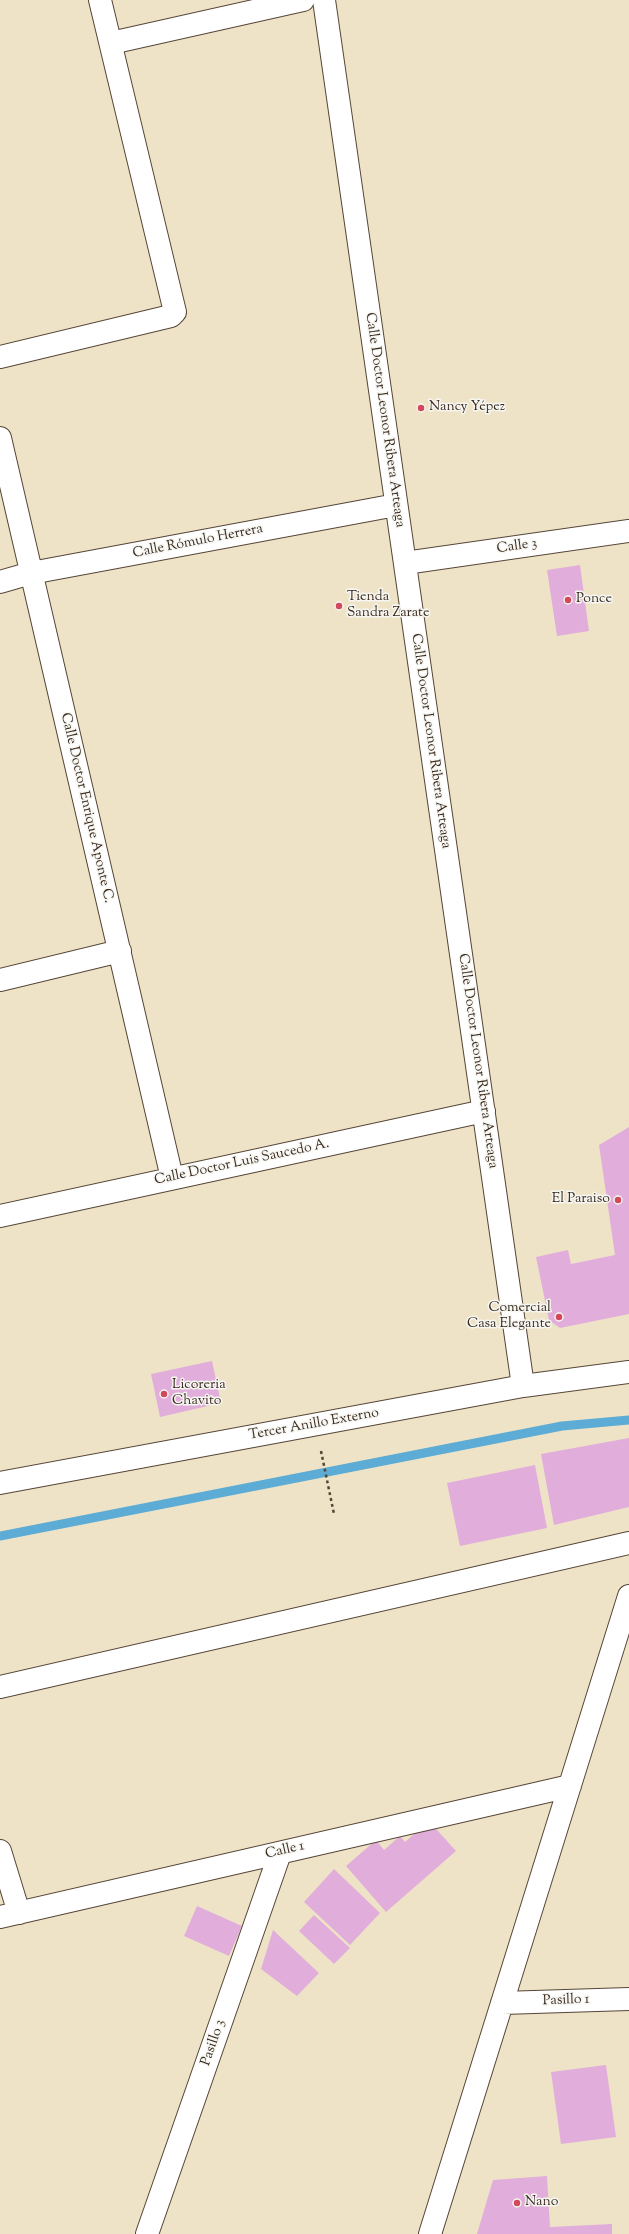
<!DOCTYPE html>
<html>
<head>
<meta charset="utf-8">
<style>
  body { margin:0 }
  canvas { display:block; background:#eee3c7 }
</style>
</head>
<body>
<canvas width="629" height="2234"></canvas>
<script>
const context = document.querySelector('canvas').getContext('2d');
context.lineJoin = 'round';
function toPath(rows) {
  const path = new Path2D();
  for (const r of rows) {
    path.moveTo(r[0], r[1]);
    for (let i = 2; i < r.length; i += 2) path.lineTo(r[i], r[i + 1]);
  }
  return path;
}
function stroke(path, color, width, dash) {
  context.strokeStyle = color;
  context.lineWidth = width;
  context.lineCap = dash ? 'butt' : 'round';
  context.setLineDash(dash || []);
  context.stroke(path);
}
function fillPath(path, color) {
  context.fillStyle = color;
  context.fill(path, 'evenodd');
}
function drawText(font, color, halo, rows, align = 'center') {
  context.font = font + ' "Sorts Mill Goudy",serif';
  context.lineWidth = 3;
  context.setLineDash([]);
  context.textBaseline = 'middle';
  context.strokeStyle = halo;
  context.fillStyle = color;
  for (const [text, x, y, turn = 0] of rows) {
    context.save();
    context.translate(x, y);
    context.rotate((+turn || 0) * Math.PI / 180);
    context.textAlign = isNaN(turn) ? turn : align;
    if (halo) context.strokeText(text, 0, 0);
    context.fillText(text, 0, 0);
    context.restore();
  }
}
const stream = toPath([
  [0,1536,562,1426,629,1420]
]);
const building = toPath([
  [580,565,589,631,557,636,547,570],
  [629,1127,629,1314,560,1328,549,1320,536,1257,568,1250,571,1264,615,1255,599,1145],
  [212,1361,221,1403,160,1417,151,1374],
  [629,1438,629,1507,554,1525,541,1454],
  [535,1465,547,1528,460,1546,447,1483],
  [429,1821,456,1851,386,1912,346,1866,376,1840,384,1850,400,1836,405,1842],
  [334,1869,380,1913,350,1945,304,1902],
  [197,1906,242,1926,229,1956,184,1936],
  [314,1915,350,1948,334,1964,299,1931],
  [273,1930,319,1973,297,1996,261,1969],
  [606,2065,616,2137,561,2144,551,2072],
  [547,2176,550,2227,612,2224,612,2234,477,2234,493,2180]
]);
const path = toPath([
  [321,1451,334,1514]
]);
const minor = toPath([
  [324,0,523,1386],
  [111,43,303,0],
  [0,357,171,316,175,312,100,0],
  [0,438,172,1178],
  [405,563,629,531],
  [0,582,31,573,396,505],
  [0,980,120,951],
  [0,1216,484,1111],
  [0,1483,523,1386,629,1372],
  [0,1687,629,1543],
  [0,1851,19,1913],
  [0,1917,570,1786],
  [502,2003,629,1999],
  [147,2234,280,1853],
  [430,2234,629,1596]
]);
const markers = [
  [421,408,4,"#d1495b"],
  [568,600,4,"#d1495b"],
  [339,606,4,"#d1495b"],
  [618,1200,4,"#d1495b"],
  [559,1317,4,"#d1495b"],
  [164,1394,4,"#d1495b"],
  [517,2203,4,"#d1495b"]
];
const poiNames = [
  ["Nancy Yépez",429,408],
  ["Tienda",347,598],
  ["Sandra Zarate",347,614],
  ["Ponce",576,600],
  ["El Paraiso",610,1200,"right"],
  ["Comercial",551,1309,"right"],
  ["Casa Elegante",551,1325,"right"],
  ["Licoreria",172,1386],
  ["Chavito",172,1402],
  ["Nano",525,2203]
];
const streetNames = [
  ["Calle Doctor Leonor Ribera Arteaga",384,420,82],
  ["Calle Rómulo Herrera",198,542,-11],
  ["Calle 3",517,547,-8],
  ["Calle Doctor Leonor Ribera Arteaga",430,741,82],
  ["Calle Doctor Enrique Aponte C.",86,808,77],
  ["Calle Doctor Leonor Ribera Arteaga",477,1061,82],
  ["Calle Doctor Luis Saucedo A.",242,1163,-12],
  ["Tercer Anillo Externo",314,1425,-10],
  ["Calle 1",285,1851,-13],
  ["Pasillo 1",566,2001,-2],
  ["Pasillo 3",214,2043,-71]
];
stroke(stream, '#5cacd6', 9);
fillPath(building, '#e1aedb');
stroke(minor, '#564637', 24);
stroke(path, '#564637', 2.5, [3, 3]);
stroke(minor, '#fff', 22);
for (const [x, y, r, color] of markers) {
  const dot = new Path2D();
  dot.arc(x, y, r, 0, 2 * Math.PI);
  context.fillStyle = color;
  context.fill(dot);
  stroke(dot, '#f6f6f2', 1.5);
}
drawText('14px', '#3b2a1e', '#f6f6f2', poiNames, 'left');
drawText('14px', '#3b2a1e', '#f6f6f2', streetNames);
</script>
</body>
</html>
